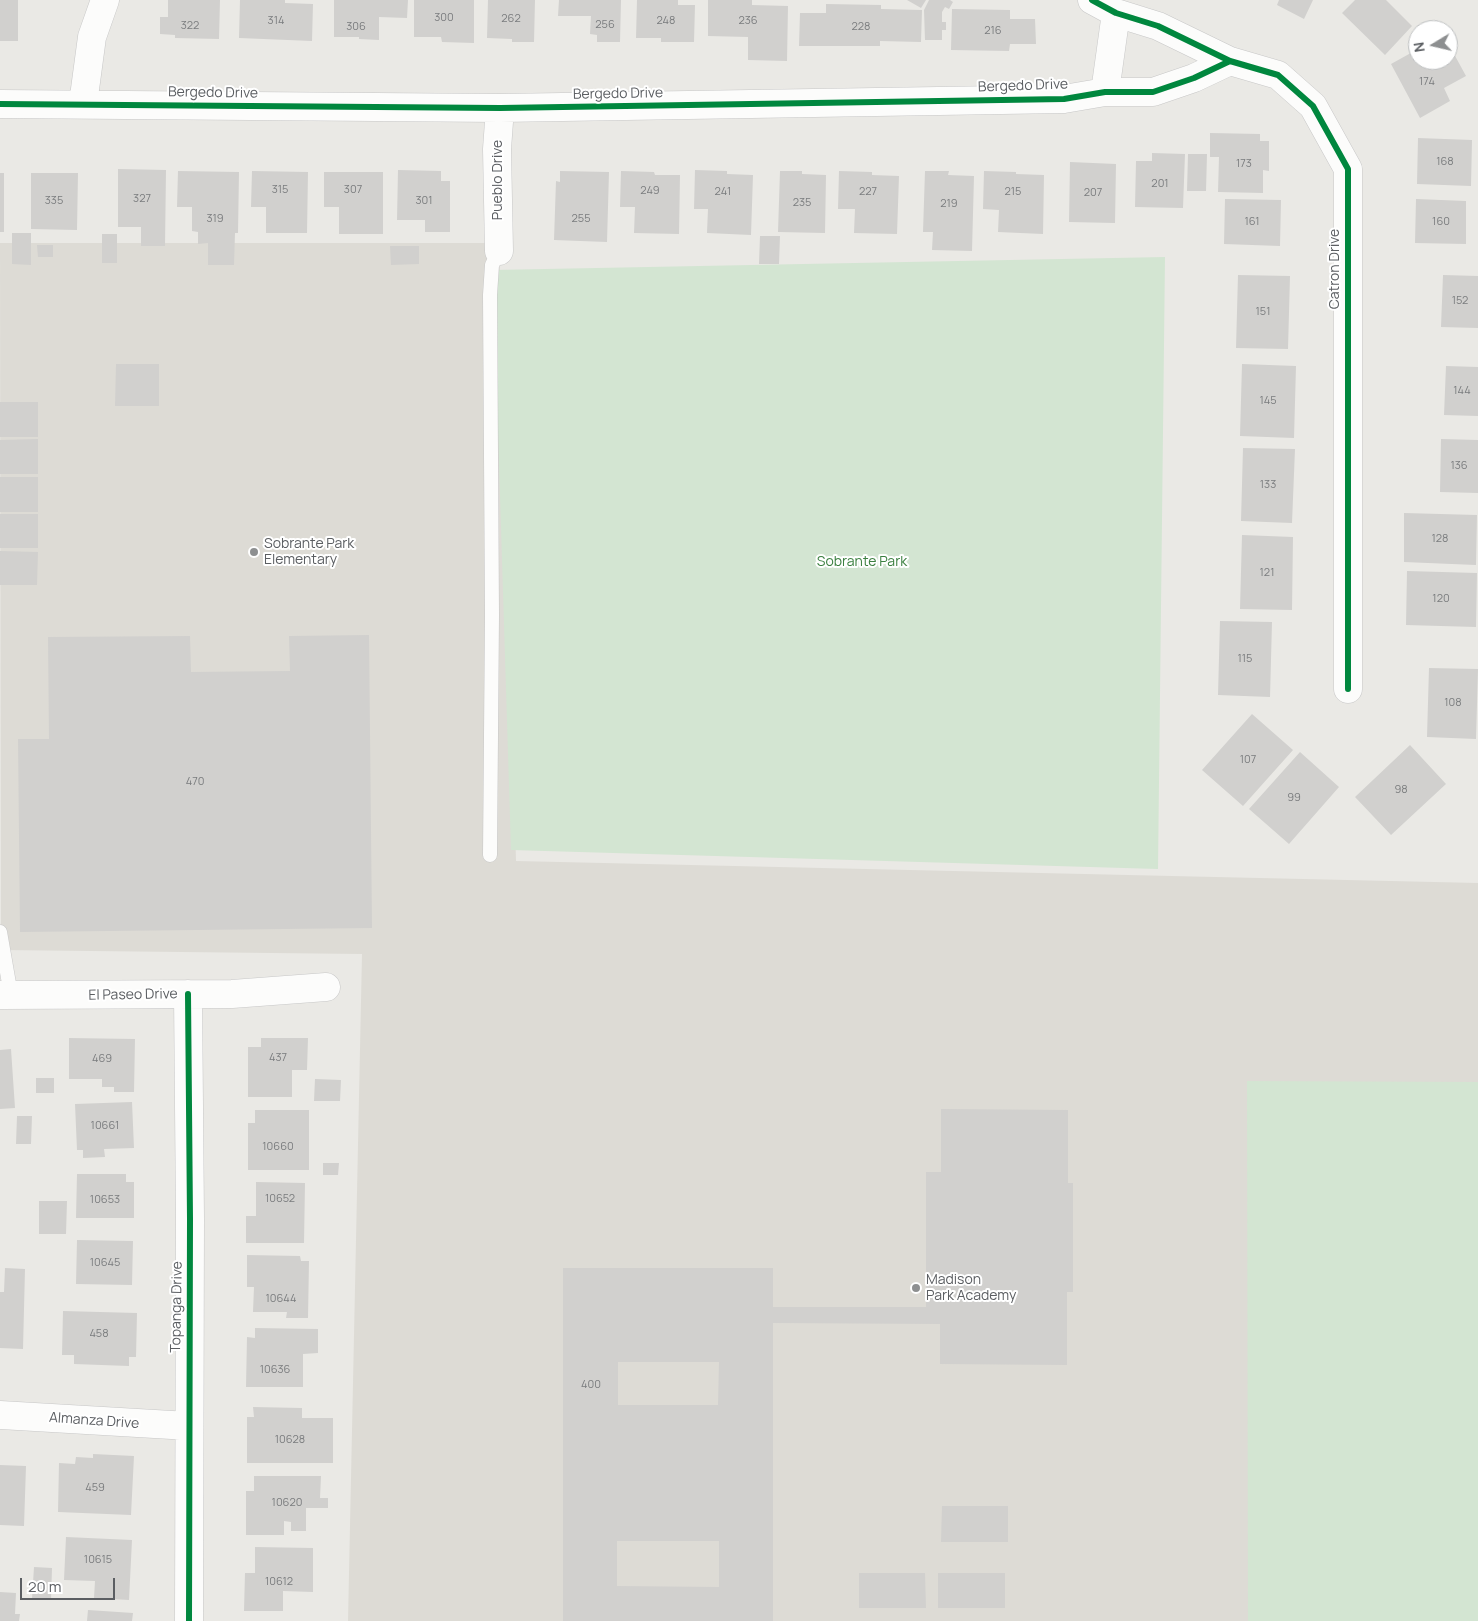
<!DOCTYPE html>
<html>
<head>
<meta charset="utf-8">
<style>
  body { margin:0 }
  #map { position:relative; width:1478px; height:1621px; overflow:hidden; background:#eae9e5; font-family:Manrope,sans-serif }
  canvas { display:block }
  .north { position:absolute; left:1408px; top:20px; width:50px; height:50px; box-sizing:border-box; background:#fff; border:1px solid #bdbfc0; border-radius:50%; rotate:261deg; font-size:14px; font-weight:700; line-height:20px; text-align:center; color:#5b5e62 }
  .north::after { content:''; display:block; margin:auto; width:18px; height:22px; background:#8d8f90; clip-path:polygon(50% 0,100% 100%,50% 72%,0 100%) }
  .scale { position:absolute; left:20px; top:1578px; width:95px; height:22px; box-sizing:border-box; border:2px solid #5b5e62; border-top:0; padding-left:6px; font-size:15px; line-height:18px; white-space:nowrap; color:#5b5e62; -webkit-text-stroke:4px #fff; paint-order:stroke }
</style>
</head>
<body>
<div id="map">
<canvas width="1478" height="1621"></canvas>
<div class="north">N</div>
<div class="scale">20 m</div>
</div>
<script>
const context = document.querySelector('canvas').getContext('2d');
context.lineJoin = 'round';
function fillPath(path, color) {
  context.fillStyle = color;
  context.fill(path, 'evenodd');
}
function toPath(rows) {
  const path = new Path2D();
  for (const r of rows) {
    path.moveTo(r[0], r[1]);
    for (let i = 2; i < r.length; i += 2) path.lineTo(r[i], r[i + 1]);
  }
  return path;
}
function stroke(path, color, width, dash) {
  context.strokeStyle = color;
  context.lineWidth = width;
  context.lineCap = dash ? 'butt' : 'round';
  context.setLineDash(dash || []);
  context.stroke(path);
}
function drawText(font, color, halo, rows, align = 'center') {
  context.font = font + ' Manrope,sans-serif';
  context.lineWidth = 4;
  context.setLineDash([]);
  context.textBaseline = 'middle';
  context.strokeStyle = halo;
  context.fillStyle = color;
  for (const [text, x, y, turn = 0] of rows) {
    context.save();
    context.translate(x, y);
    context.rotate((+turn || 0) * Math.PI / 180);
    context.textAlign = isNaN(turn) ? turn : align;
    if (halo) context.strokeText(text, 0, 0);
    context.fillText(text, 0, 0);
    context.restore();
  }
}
const education = toPath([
  [0,243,499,243,516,861,1478,883,1478,1621,348,1621,362,954,1,950]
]);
const green = toPath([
  [1165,257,1158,869,511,850,493,270],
  [1247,1081,1478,1082,1478,1621,1248,1621]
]);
const building = toPath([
  [0,0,18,0,18,41,0,41],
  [168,0,220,0,219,39,175,38,175,35,160,34,160,17,168,17],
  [240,0,285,0,285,3,313,4,312,41,239,38],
  [334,0,408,0,407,18,379,17,379,40,359,39,359,37,334,37],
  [414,0,474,0,474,43,442,42,441,37,414,37],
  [488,0,535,0,534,42,512,42,512,39,487,38],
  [559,0,621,0,620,42,597,42,597,35,590,34,591,16,558,16],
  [637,0,678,0,678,5,695,5,694,42,661,42,661,38,636,38],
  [708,0,752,0,752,5,788,6,787,61,748,60,748,37,708,36],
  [907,0,926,0,921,8],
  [929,0,950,0,953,2,949,9,945,7,942,12,942,22,946,22,946,30,942,30,942,40,925,40,924,10],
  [1279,0,1313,0,1304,19,1277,5],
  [1355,0,1386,0,1412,26,1385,55,1342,13],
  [826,4,881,5,881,9,922,10,921,42,880,41,880,46,799,46,800,13,826,13],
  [952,9,1010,10,1010,19,1035,19,1036,44,1010,44,1009,51,951,50],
  [1448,43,1466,76,1444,88,1450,101,1420,118,1391,64,1418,49,1418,60,1448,60],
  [1210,133,1260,134,1260,141,1269,141,1269,171,1263,170,1263,193,1218,192,1219,157,1210,157],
  [1418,138,1472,140,1471,186,1417,184],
  [1152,153,1185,154,1183,208,1135,207,1136,161,1152,161],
  [1188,154,1207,154,1206,191,1187,191],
  [1070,162,1116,164,1115,223,1069,222],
  [118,169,166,170,165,246,141,246,141,227,118,227],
  [398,170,441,171,441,181,450,181,450,232,425,232,425,220,397,220],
  [695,170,727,171,727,174,753,175,751,235,707,233,708,209,694,209],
  [178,171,239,172,238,233,235,233,234,265,208,265,208,243,198,244,198,232,192,231,192,207,177,207],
  [252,171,308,172,307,233,266,233,266,207,251,207],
  [560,171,609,172,607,242,554,240,556,181,560,182],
  [621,171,654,172,655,175,680,175,679,234,634,233,635,207,620,207],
  [780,171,802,171,802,174,826,175,825,233,778,232],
  [839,171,872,172,872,175,899,176,897,234,854,233,855,209,838,209],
  [925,171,949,171,948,175,974,176,972,251,932,250,933,232,923,232],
  [984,171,1016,172,1016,174,1044,175,1043,234,998,232,999,210,983,209],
  [324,172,383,172,383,234,339,234,339,207,324,207],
  [0,173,4,173,4,232,0,232],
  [31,173,78,173,77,230,31,229],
  [1225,199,1281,200,1280,246,1224,244],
  [1416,199,1466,201,1466,244,1415,243],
  [12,233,31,233,31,265,12,264],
  [102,234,117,234,117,263,102,263],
  [760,236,780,236,779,264,759,264],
  [37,245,53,245,53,257,38,257],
  [390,246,419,246,419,264,391,265],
  [1238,275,1290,276,1288,349,1236,348],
  [1443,275,1478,276,1478,328,1441,327],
  [116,364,159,364,159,406,115,406],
  [1242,364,1296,366,1294,438,1240,436],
  [1446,366,1478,367,1478,416,1444,415],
  [0,402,38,402,38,437,0,437],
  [38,439,38,474,0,474,0,440],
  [1441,439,1478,440,1478,493,1440,492],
  [1243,448,1295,449,1292,523,1241,521],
  [0,477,38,477,38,512,0,512],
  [1404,513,1477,515,1476,565,1404,562],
  [0,514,38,514,38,548,0,548],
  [1242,535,1293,537,1292,610,1240,609],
  [0,551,38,552,37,585,0,585],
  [1407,571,1477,573,1476,627,1406,625],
  [1220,621,1272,622,1270,697,1218,695],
  [369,635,372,928,20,932,18,739,49,739,48,637,190,636,191,672,290,671,289,636],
  [1429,668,1478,669,1476,739,1427,737],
  [1252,714,1293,750,1243,806,1202,770],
  [1410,745,1446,784,1391,835,1355,797],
  [1300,752,1339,787,1289,844,1249,809],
  [69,1038,135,1039,134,1092,114,1092,114,1087,102,1087,102,1079,69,1079],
  [261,1038,308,1038,307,1070,292,1070,292,1097,248,1097,248,1047,261,1047],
  [11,1049,15,1108,0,1109,0,1050],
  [36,1078,54,1078,54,1093,36,1093],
  [315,1079,341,1080,340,1101,314,1101],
  [132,1102,134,1148,104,1149,105,1157,83,1158,83,1150,77,1150,75,1104],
  [941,1109,1068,1110,1068,1183,1073,1183,1073,1292,1067,1292,1067,1365,940,1364,940,1324,773,1323,773,1621,563,1621,563,1268,773,1268,773,1307,926,1307,926,1172,941,1172],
  [618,1362,719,1362,718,1405,618,1405],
  [617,1541,719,1541,719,1587,617,1586],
  [255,1110,309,1110,309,1170,248,1170,248,1123,255,1123],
  [17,1116,32,1116,31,1144,16,1144],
  [323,1163,339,1163,338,1175,323,1175],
  [77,1174,126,1174,126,1182,134,1182,134,1218,76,1218],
  [256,1182,305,1183,304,1243,246,1243,246,1216,256,1216],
  [39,1201,67,1201,66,1234,39,1234],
  [77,1240,133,1241,132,1285,76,1284],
  [247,1255,300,1256,301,1261,309,1261,308,1318,286,1318,287,1312,253,1312,254,1287,247,1287],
  [5,1268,25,1269,23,1349,0,1348,0,1292,4,1292],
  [63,1311,137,1313,136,1357,129,1357,129,1366,74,1364,74,1355,62,1355],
  [255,1328,318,1329,318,1353,303,1354,303,1387,246,1387,247,1337,255,1338],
  [253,1407,302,1408,302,1418,333,1418,333,1463,247,1463,247,1417,254,1417],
  [93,1454,134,1456,131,1515,58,1512,59,1463,75,1464,76,1457,93,1458],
  [0,1465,26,1466,24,1526,0,1525],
  [254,1476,321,1476,320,1498,328,1498,328,1508,306,1508,306,1531,291,1531,291,1522,284,1521,284,1535,246,1535,246,1491,254,1491],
  [942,1506,1008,1506,1008,1542,941,1542],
  [66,1537,132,1540,129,1600,94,1598,95,1581,64,1580],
  [255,1547,313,1548,313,1592,283,1591,283,1611,244,1611,245,1573,255,1573],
  [34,1567,52,1568,51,1600,32,1599],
  [859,1573,925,1573,926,1608,859,1608],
  [938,1573,1005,1573,1005,1608,938,1608],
  [0,1592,16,1593,15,1614,20,1614,19,1621,0,1621],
  [88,1610,133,1613,132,1621,87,1621]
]);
const lane = toPath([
  [490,855,492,615,490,295,492,265,499,251],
  [0,932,11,995]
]);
const street = toPath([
  [1092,0,1116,13,1158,26,1230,61,1278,75,1313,106,1348,169,1348,689],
  [1105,92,1116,13],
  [0,104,500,108,1064,99,1105,92,1153,92,1194,78,1230,61],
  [83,104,92,37,105,0],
  [499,251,497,149,500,108],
  [188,994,190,1219,189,1621],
  [0,995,232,994,326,987],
  [0,1415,189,1426]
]);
const cycleway = toPath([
  [1092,0,1116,13,1158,26,1230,61,1278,75,1313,106,1348,169,1348,689],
  [0,104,500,108,1064,99,1105,92,1153,92,1194,78,1230,61],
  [188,994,190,1219,189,1621]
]);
const markers = [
  [254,552,5,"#8d8f90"],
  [916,1288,5,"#8d8f90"]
];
const numberNames = [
  ["300",444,18],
  ["262",511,19],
  ["314",276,21],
  ["248",666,21],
  ["236",748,21],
  ["256",605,25],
  ["322",190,26],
  ["306",356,27],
  ["228",861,27],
  ["216",993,31],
  ["174",1427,82],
  ["168",1445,162],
  ["173",1244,164],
  ["201",1160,184],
  ["315",280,190],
  ["307",353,190],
  ["249",650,191],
  ["241",723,192],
  ["227",868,192],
  ["215",1013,192],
  ["207",1093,193],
  ["327",142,199],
  ["335",54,201],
  ["301",424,201],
  ["235",802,203],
  ["219",949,204],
  ["319",215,219],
  ["255",581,219],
  ["161",1252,222],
  ["160",1441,222],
  ["152",1460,301],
  ["151",1263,312],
  ["144",1462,391],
  ["145",1268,401],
  ["136",1459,466],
  ["133",1268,485],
  ["128",1440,539],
  ["121",1267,573],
  ["120",1441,599],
  ["115",1245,659],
  ["108",1453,703],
  ["107",1248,760],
  ["470",195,782],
  ["98",1401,790],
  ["99",1294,798],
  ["437",278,1058],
  ["469",102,1059],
  ["10661",105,1126],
  ["10660",278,1147],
  ["10652",280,1199],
  ["10653",105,1200],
  ["10645",105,1263],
  ["10644",281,1299],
  ["458",99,1334],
  ["10636",275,1370],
  ["400",591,1385],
  ["10628",290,1440],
  ["459",95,1488],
  ["10620",287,1503],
  ["10615",98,1560],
  ["10612",279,1582]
];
const streetNames = [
  ["Bergedo Drive",1023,86,-2],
  ["Bergedo Drive",213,93,1],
  ["Bergedo Drive",618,94,-1],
  ["Pueblo Drive",498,180,-90],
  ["Catron Drive",1335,269,-90],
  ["El Paseo Drive",133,995,-1],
  ["Topanga Drive",177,1307,-89],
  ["Almanza Drive",94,1421,4]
];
const poiNames = [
  ["Sobrante Park",264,544],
  ["Elementary",264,560],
  ["Madison",926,1280],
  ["Park Academy",926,1296]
];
const parkNames = [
  ["Sobrante Park",862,562]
];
fillPath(education, '#dddbd5');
fillPath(green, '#d3e5d2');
fillPath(building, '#d1d0ce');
stroke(lane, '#c7c7c7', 15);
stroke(street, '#c7c7c7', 29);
stroke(lane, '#fcfcfb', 14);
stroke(street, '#fcfcfb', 28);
stroke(cycleway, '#00873e', 6);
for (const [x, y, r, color] of markers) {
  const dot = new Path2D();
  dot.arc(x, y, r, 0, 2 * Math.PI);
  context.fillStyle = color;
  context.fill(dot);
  stroke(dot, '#fff', 2);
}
drawText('11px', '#7a7c7e', null, numberNames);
drawText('14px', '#5b5e62', '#fff', streetNames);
drawText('14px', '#5b5e62', '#fff', poiNames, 'left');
drawText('14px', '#3c8041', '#fff', parkNames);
</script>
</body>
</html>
